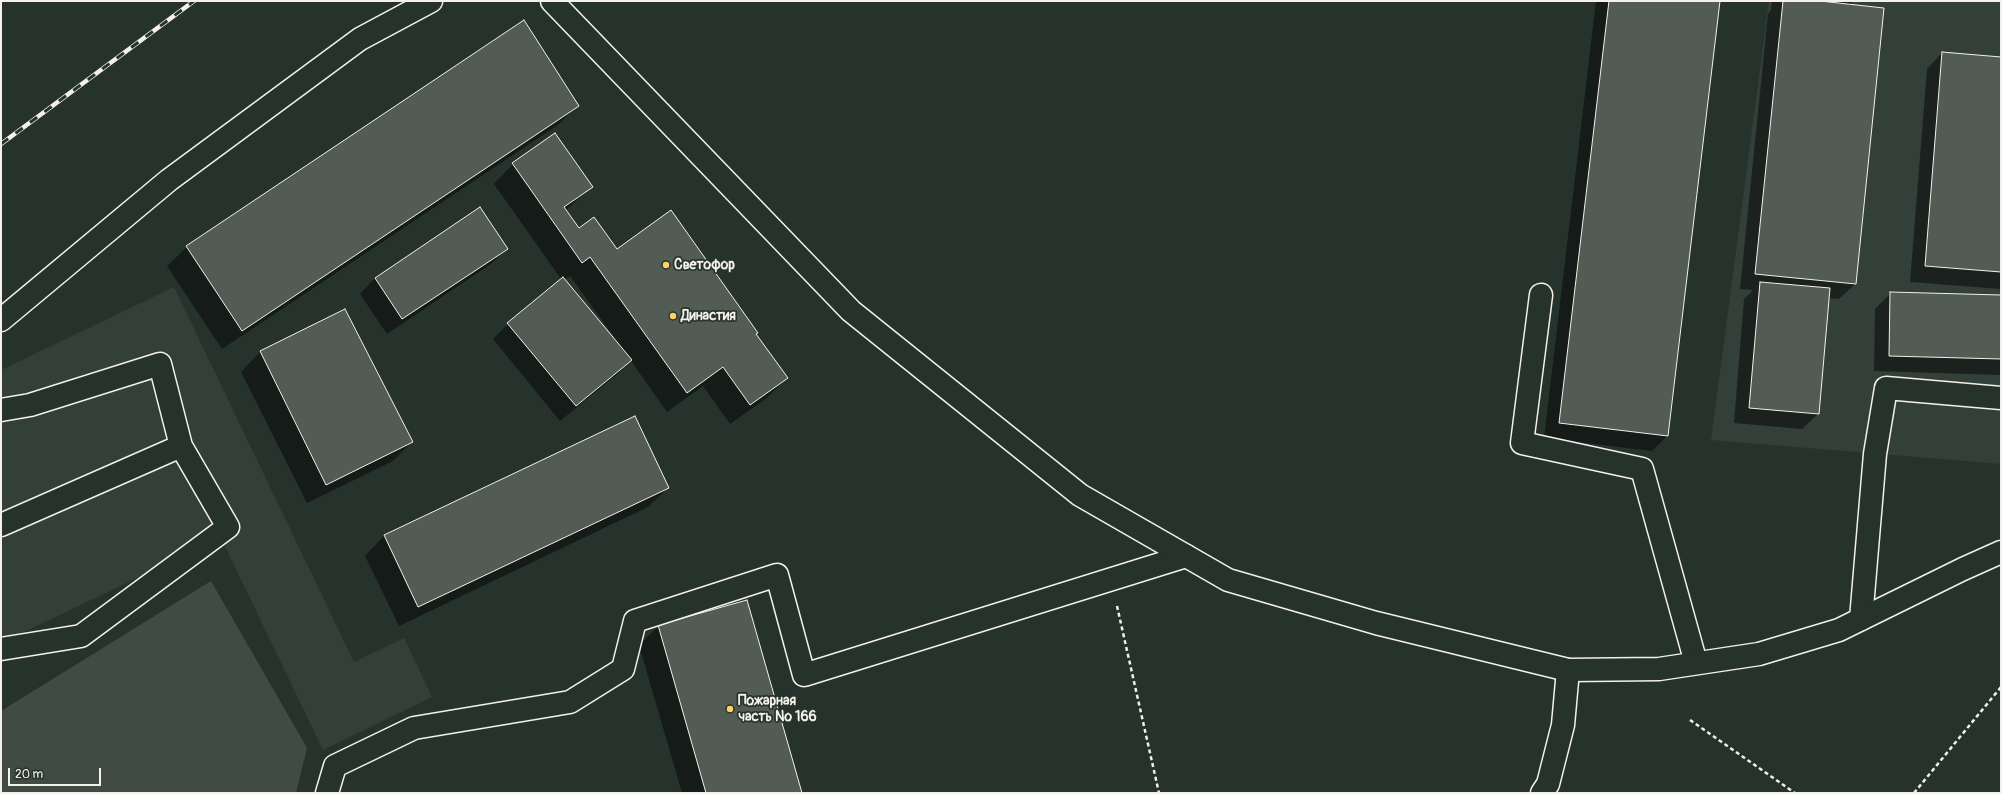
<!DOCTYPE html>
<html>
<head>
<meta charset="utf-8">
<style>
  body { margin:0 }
  #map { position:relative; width:2002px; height:794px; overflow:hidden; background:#26332d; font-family:Pangolin,sans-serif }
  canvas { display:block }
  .frame { position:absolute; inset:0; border:2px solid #f4f1e8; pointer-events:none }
  .scale { position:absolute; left:8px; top:768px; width:93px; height:18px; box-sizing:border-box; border:2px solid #f4f1e8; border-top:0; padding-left:5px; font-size:12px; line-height:14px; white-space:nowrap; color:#f4f1e8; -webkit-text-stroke:3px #26332d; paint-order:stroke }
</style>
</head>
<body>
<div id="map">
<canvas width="2002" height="794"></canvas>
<div class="frame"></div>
<div class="scale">20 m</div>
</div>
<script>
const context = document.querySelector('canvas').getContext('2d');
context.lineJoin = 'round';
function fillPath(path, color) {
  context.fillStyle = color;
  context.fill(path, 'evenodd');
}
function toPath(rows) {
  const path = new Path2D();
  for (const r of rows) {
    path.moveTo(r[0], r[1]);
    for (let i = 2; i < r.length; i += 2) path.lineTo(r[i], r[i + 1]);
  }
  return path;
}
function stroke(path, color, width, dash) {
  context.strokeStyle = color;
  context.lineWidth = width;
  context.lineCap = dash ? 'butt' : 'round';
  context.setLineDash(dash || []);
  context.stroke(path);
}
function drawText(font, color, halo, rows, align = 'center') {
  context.font = font + ' Pangolin,sans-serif';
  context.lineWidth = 3.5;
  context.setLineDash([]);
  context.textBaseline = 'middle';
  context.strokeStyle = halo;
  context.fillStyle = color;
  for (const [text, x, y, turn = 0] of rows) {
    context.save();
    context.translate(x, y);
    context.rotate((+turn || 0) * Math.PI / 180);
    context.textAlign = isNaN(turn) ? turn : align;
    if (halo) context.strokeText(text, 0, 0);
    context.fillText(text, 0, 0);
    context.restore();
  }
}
const built = toPath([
  [1769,1,2001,1,2001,464,1711,440],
  [174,287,354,662,404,638,432,697,323,750,221,538,1,643,1,370]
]);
const green = toPath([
  [211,581,307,748,296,793,1,793,1,711]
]);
const shadow = toPath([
  [1596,1,1719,1,1667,436,1652,451,1544,438],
  [1772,1,1854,1,1850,5,1855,284,1839,299,1828,298,1818,414,1802,429,1734,423,1744,299,1753,290,1740,289,1768,14,1771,10],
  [523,22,577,106,558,125,222,349,167,266,187,247],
  [1942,53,2001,58,2001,289,1910,282,1927,69],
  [513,164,592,186,565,211,578,229,617,251,755,334,787,378,767,398,730,424,703,386,667,412,631,361,615,376,560,421,493,339,508,324,561,279,494,184],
  [570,276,615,338,613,339,564,280],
  [506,249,491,264,387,334,360,294,375,278],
  [1891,293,2001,296,2001,375,1874,371,1875,309],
  [345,310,412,442,393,461,307,503,241,372,260,352],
  [634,417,668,488,648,507,399,626,365,556,384,536],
  [659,626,801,793,682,793,639,645]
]);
const building = toPath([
  [1609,1,1720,1,1668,436,1559,423,1609,1],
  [1783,1,1820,1,1884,8,1856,284,1755,274,1783,1],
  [524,20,579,106,242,331,186,246,524,20],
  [1942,52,2001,57,2001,272,1925,266,1942,52],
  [555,133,593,187,564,207,579,228,594,217,617,249,671,210,758,333,756,334,788,378,750,405,723,367,687,393,590,257,582,263,512,163,555,133],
  [480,207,508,249,402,319,375,278,480,207],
  [563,277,632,360,576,406,507,323,563,277],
  [1760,282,1830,288,1819,414,1749,408,1760,282],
  [1890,292,2001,295,2001,359,1889,356,1890,292],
  [345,309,413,442,326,485,260,351,345,309],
  [635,416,669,488,418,607,384,535,635,416],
  [747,600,802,793,706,793,658,625,747,600]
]);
const path = toPath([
  [1117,606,1159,793],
  [1690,720,1795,793],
  [1914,793,2001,687]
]);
const minor = toPath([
  [1541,295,1522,443,1642,469,1696,663],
  [1,320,169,180,360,39,431,1],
  [1,410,30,405,160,364,181,446],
  [1,525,181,446,228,527,81,636,1,649],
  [1861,619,1875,454,1886,388,2001,398],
  [327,793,335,766,414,728,570,702,623,669,635,621,777,575,804,675,1186,556],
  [1542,793,1548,784,1563,725,1568,670]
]);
const major = toPath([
  [552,1,851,311,1080,495,1228,580,1376,623,1568,670,1659,669,1759,654,1839,630,1963,569,2001,552]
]);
const rail = toPath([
  [1,144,194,1]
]);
const markers = [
  [666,265,4,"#ffd166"],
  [673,316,4,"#ffd166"],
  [730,709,4,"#ffd166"]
];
const poiNames = [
  ["Светофор",674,265],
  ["Династия",681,316],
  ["Пожарная",738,701],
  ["часть № 166",738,717]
];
fillPath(built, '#333f39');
fillPath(green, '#414b45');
fillPath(shadow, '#0007');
fillPath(building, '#525c55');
stroke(building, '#f4f1e8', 1);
stroke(minor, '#f4f1e8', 25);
stroke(major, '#f4f1e8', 25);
stroke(path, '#f4f1e8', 2.5, [4, 3]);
stroke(minor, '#26332d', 22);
stroke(major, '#26332d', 22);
stroke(rail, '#f4f1e8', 4.5);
stroke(rail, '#26332d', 3, [9]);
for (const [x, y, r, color] of markers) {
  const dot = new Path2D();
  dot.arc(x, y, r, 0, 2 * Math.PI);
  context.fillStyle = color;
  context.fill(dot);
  stroke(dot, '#26332d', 1.5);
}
drawText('bold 14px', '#f4f1e8', '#26332d', poiNames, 'left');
</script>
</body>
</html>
